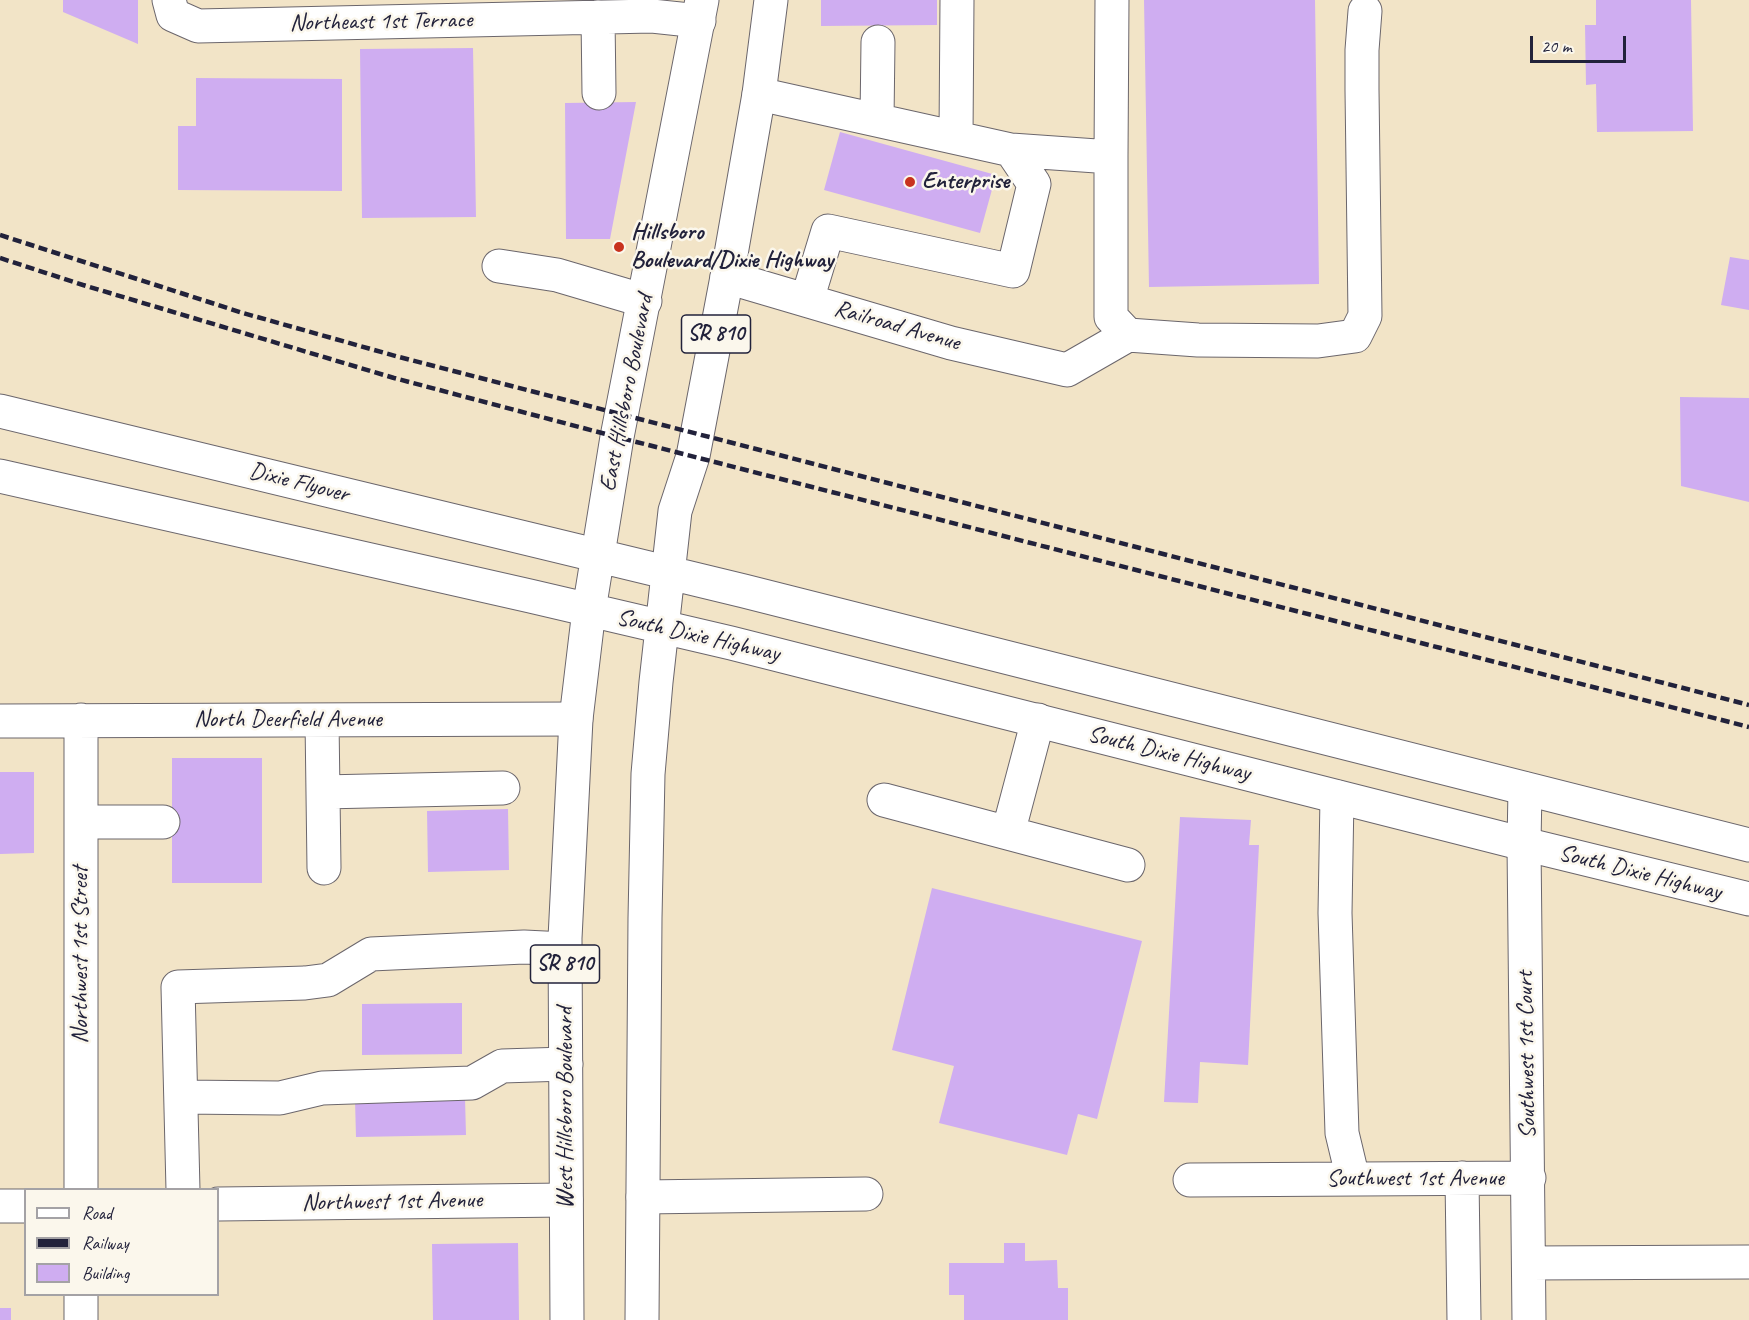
<!DOCTYPE html>
<html>
<head>
<meta charset="utf-8">
<style>
  body { margin:0 }
  #map { position:relative; width:1749px; height:1320px; overflow:hidden; background:#f2e4c7; font-family:Caveat,sans-serif }
  canvas { display:block }
  .legend { position:absolute; left:24px; top:1188px; width:195px; height:108px; box-sizing:border-box; background:#fbf7ec; border:2px solid #a4a2a5; margin:0; padding:8px 10px; list-style:none; font-size:18px; color:#22223b }
  .legend li { display:flex; align-items:center; gap:12px; height:30px }
  .legend b { width:30px; border:2px solid #a4a2a5 }
  .scale { position:absolute; left:1530px; top:36px; width:96px; height:27px; box-sizing:border-box; border:3px solid #22223b; border-top:0; padding-left:8px; font-size:18px; line-height:21px; white-space:nowrap; color:#22223b; -webkit-text-stroke:4px #fbf7ec; paint-order:stroke }
</style>
</head>
<body>
<div id="map">
<canvas width="1749" height="1320"></canvas>
<ul class="legend">
<li><b style="height:8px;background:#fff"></b>Road</li>
<li><b style="height:8px;background:#22223b"></b>Railway</li>
<li><b style="height:16px;background:#cfadf1"></b>Building</li>
</ul>
<div class="scale">20 m</div>
</div>
<script>
const context = document.querySelector('canvas').getContext('2d');
context.lineJoin = 'round';
function fillPath(path, color) {
  context.fillStyle = color;
  context.fill(path, 'evenodd');
}
function toPath(rows) {
  const path = new Path2D();
  for (const r of rows) {
    path.moveTo(r[0], r[1]);
    for (let i = 2; i < r.length; i += 2) path.lineTo(r[i], r[i + 1]);
  }
  return path;
}
function stroke(path, color, width, dash) {
  context.strokeStyle = color;
  context.lineWidth = width;
  context.lineCap = dash ? 'butt' : 'round';
  context.setLineDash(dash || []);
  context.stroke(path);
}
function drawText(font, color, halo, rows, align = 'center') {
  context.font = font + ' Caveat,sans-serif';
  context.lineWidth = 5;
  context.setLineDash([]);
  context.textBaseline = 'middle';
  context.strokeStyle = halo;
  context.fillStyle = color;
  for (const [text, x, y, turn = 0] of rows) {
    context.save();
    context.translate(x, y);
    context.rotate((+turn || 0) * Math.PI / 180);
    context.textAlign = isNaN(turn) ? turn : align;
    if (halo) context.strokeText(text, 0, 0);
    context.fillText(text, 0, 0);
    context.restore();
  }
}
const building = toPath([
  [63,0,138,0,138,44,63,12],
  [821,0,937,0,937,25,821,26],
  [1144,0,1315,0,1319,284,1149,287],
  [1596,0,1691,0,1693,131,1597,132,1596,84,1586,85,1585,25,1596,25],
  [473,48,476,217,362,218,360,49],
  [196,78,342,79,342,191,178,190,178,126,196,126],
  [636,102,610,239,566,239,565,103],
  [840,132,996,175,980,233,824,190],
  [1730,257,1749,260,1749,310,1721,305],
  [1680,397,1749,398,1749,502,1681,486],
  [172,758,262,758,262,883,172,883],
  [0,772,34,772,34,853,0,854],
  [508,809,509,870,428,872,427,811],
  [1180,817,1251,820,1249,845,1259,845,1248,1065,1200,1062,1198,1103,1164,1102],
  [932,888,1142,941,1097,1119,1078,1114,1067,1155,939,1123,954,1066,892,1050],
  [462,1003,462,1054,362,1055,362,1004],
  [465,1098,466,1135,356,1137,355,1100],
  [518,1243,519,1320,433,1320,432,1244],
  [1004,1243,1025,1243,1025,1261,1057,1260,1058,1288,1068,1288,1068,1320,964,1320,964,1295,949,1295,949,1263,1004,1263],
  [0,1308,11,1308,11,1320,0,1320]
]);
const minor = toPath([
  [169,0,173,15,198,26,652,16,699,21],
  [598,17,599,93],
  [759,94,1011,150,1034,184,1013,271,828,231,807,300],
  [877,120,878,42],
  [956,137,957,0],
  [1011,150,1111,157,1111,317,1128,335,1198,340,1318,341,1355,336,1365,316,1362,90,1362,50,1365,11],
  [1111,157,1112,0],
  [499,266,557,275,645,301],
  [727,277,951,343,1067,370,1128,335],
  [81,720,81,1190],
  [322,720,324,868],
  [0,721,576,719],
  [1525,789,1524,844,1529,1320],
  [323,792,503,788],
  [1337,797,1335,913,1342,1133,1353,1179],
  [884,800,1128,865],
  [81,822,163,822],
  [1008,833,1038,720],
  [181,1097,280,1098,322,1088,472,1083,502,1066,566,1064],
  [1462,1178,1464,1320],
  [1190,1180,1529,1178],
  [183,1190,178,987,305,983,328,980,371,954,524,947,565,949],
  [643,1197,866,1194],
  [218,1204,566,1200],
  [0,1206,26,1206],
  [1529,1263,1749,1262],
  [81,1320,81,1294]
]);
const major = toPath([
  [0,411,744,591,1749,845],
  [0,476,530,596,731,643,1524,844,1749,899],
  [567,1320,565,938,576,719,589,610,617,437,702,0],
  [642,1320,645,918,648,774,656,682,675,511,693,456,727,277,759,94,771,0]
]);
const rail = toPath([
  [0,235,243,313,399,357,1749,705],
  [0,258,83,285,394,378,617,437,1749,727]
]);
const markers = [
  [910,182,6,"#c8321e"],
  [619,247,6,"#c8321e"]
];
const shields = [
  [716,334,69],
  [565,964,69]
];
const shieldNames = [
  ["SR 810",716,334],
  ["SR 810",565,964]
];
const streetNames = [
  ["Northeast 1st Terrace",381,22,-1],
  ["Railroad Avenue",897,326,16],
  ["East Hillsboro Boulevard",627,393,-79],
  ["Dixie Flyover",299,483,14],
  ["South Dixie Highway",698,636,13],
  ["North Deerfield Avenue",288,720],
  ["South Dixie Highway",1169,754,14],
  ["South Dixie Highway",1640,873,14],
  ["Northwest 1st Street",81,955,-90],
  ["Southwest 1st Court",1527,1055,-91],
  ["West Hillsboro Boulevard",566,1108,-90],
  ["Southwest 1st Avenue",1415,1179],
  ["Northwest 1st Avenue",392,1202,-1]
];
const poiNames = [
  ["Enterprise",922,182],
  ["Hillsboro",631,233],
  ["Boulevard/Dixie Highway",631,261]
];
fillPath(building, '#cfadf1');
stroke(minor, '#6b666c', 35);
stroke(major, '#6b666c', 35);
stroke(minor, '#fff', 33);
stroke(major, '#fff', 33);
stroke(rail, '#22223b', 4.5, [9, 4.5]);
for (const [x, y, r, color] of markers) {
  const dot = new Path2D();
  dot.arc(x, y, r, 0, 2 * Math.PI);
  context.fillStyle = color;
  context.fill(dot);
  stroke(dot, '#fbf7ec', 2);
}
for (const [x, y, w] of shields) {
  const box = new Path2D();
  box.roundRect(x - w / 2, y - 19, w, 38, 4.5);
  context.fillStyle = '#fbf7ec';
  context.fill(box);
  stroke(box, '#22223b', 1.5);
}
drawText('bold 22px', '#22223b', null, shieldNames);
drawText('24px', '#22223b', '#fbf7ec', streetNames);
drawText('bold 24px', '#22223b', '#fbf7ec', poiNames, 'left');
</script>
</body>
</html>
